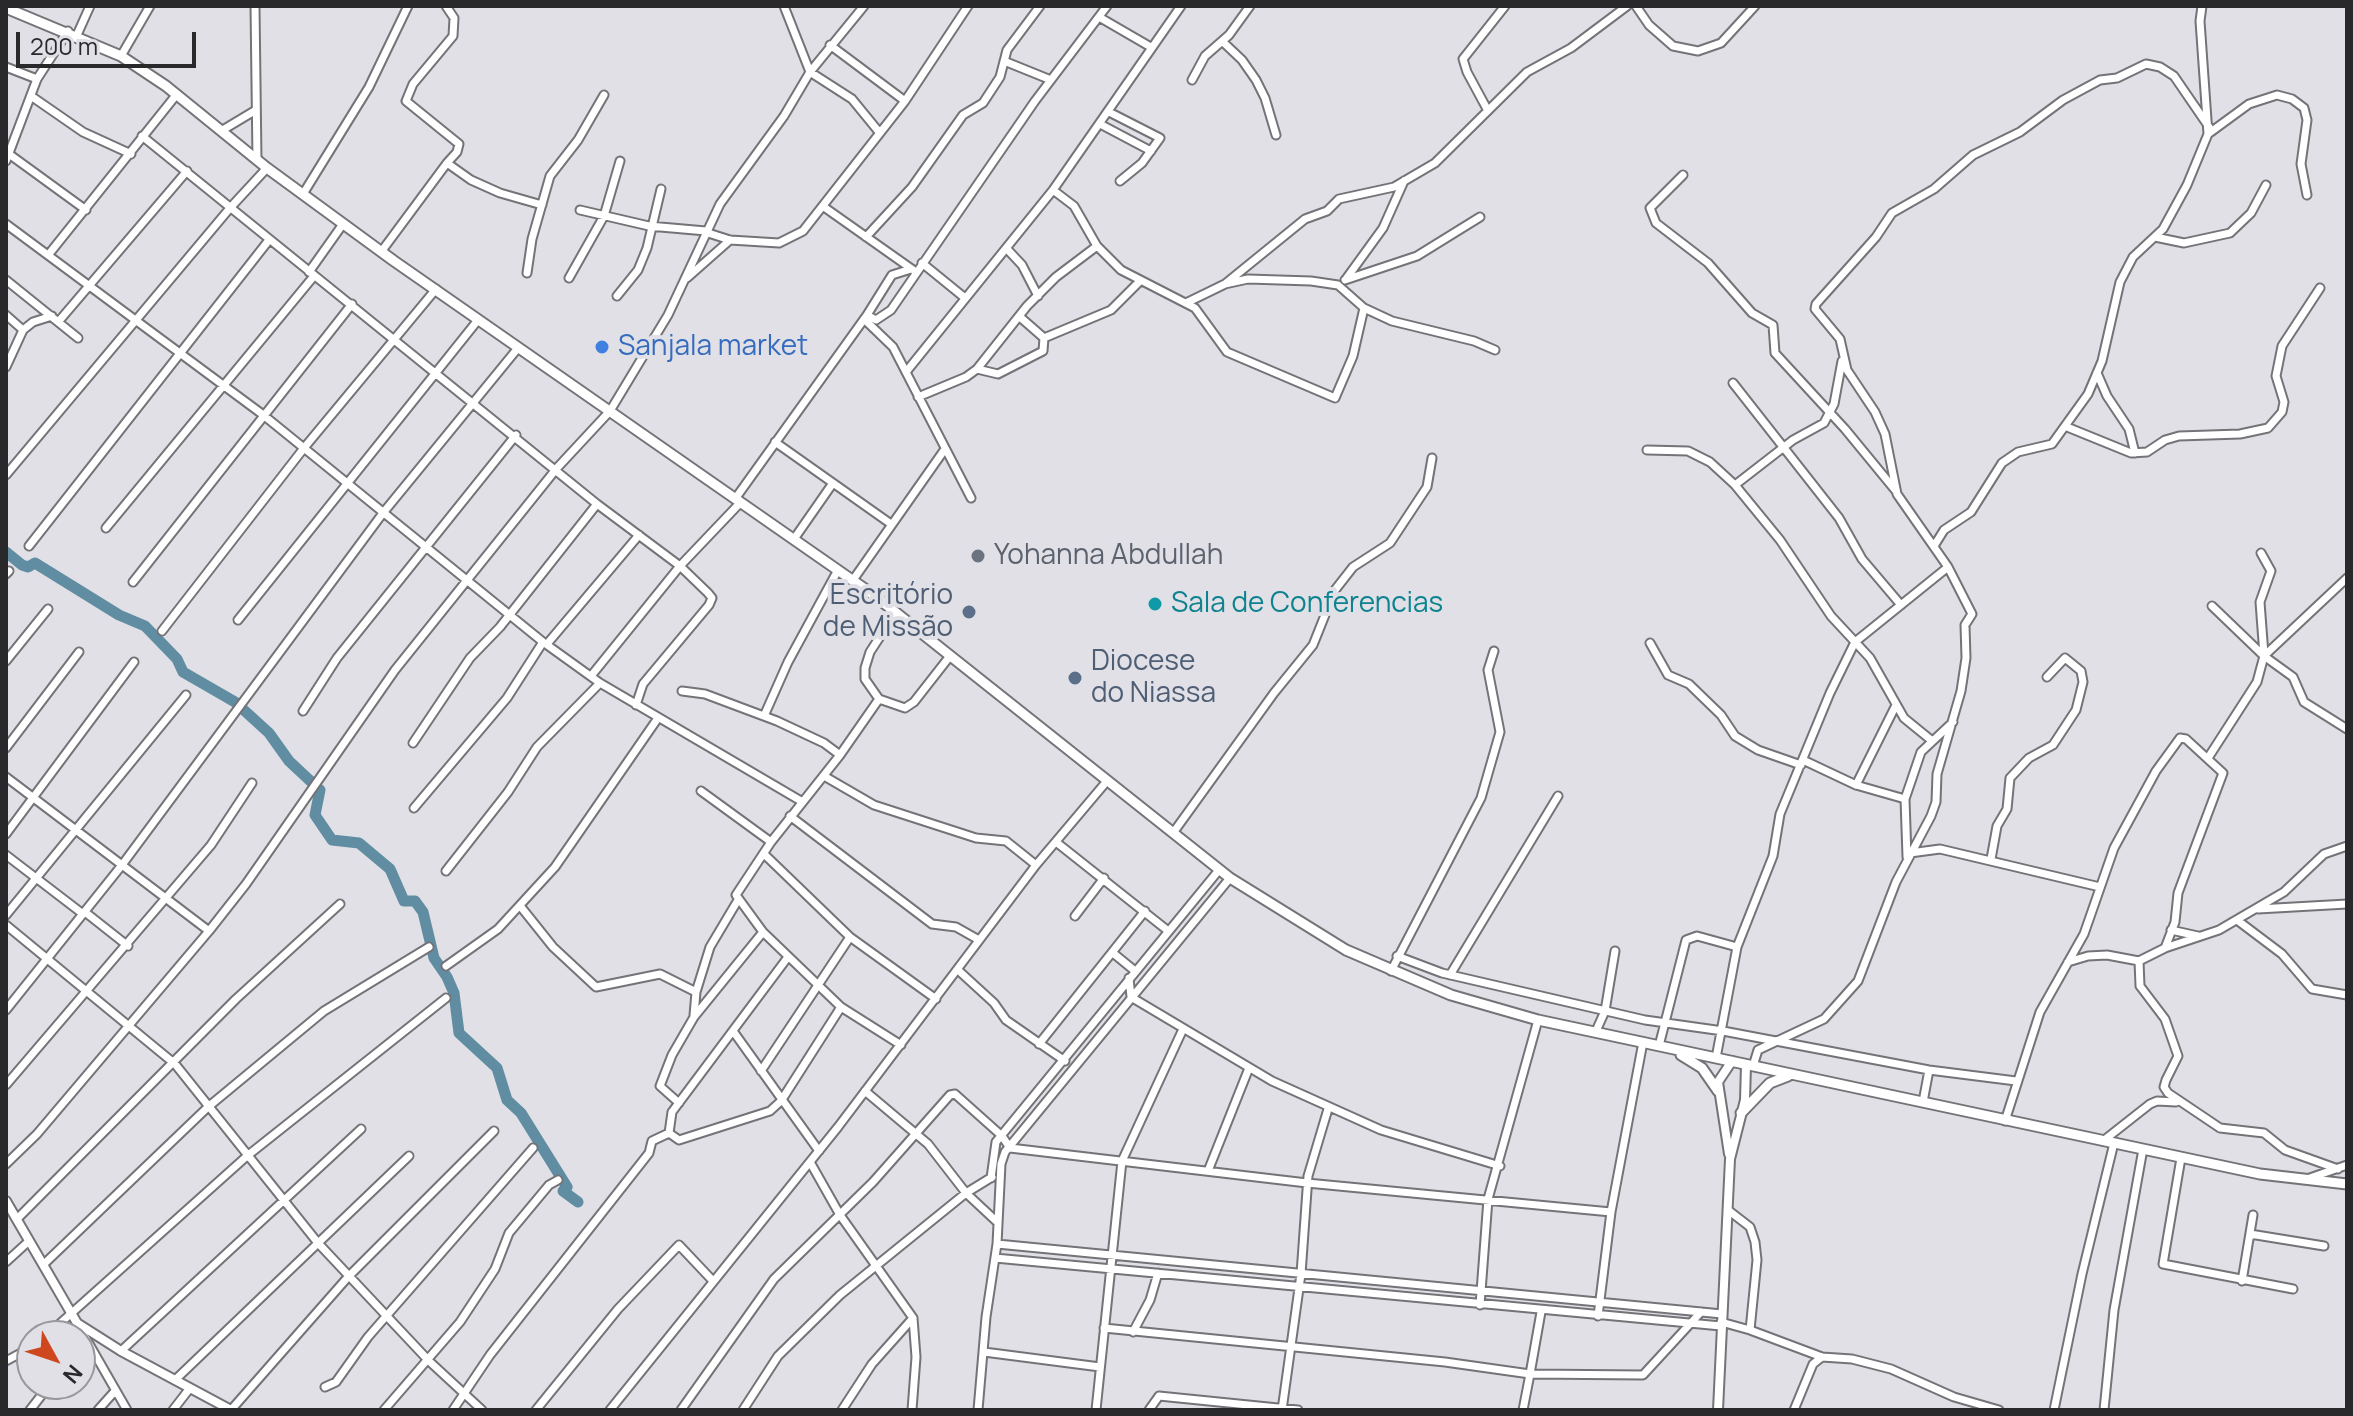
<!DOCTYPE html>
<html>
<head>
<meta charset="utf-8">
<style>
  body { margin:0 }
  #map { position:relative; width:2353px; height:1416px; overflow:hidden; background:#e0e0e6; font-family:Manrope,sans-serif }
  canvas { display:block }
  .frame { position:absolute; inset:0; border:8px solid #29292c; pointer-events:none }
  .north { position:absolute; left:16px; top:1320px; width:80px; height:80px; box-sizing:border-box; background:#e0e0e6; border:2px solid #97979c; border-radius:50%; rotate:130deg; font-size:22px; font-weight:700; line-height:32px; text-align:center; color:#29292c }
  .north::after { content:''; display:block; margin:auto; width:28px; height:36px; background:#cf471e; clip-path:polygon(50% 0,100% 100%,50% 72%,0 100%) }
  .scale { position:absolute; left:16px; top:32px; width:180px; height:36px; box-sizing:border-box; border:4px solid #29292c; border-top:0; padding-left:10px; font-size:24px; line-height:28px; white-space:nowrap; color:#29292c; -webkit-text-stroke:6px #e0e0e6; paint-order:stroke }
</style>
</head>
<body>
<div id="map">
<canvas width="2353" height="1416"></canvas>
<div class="frame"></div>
<div class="north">N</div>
<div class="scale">200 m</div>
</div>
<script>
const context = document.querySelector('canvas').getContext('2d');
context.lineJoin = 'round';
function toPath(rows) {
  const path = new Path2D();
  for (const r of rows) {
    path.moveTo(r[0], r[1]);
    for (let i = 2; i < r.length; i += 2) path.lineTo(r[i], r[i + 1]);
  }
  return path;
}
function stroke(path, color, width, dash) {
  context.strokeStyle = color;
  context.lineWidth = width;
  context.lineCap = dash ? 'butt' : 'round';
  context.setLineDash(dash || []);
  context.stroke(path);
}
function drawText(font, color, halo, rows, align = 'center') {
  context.font = font + ' Manrope,sans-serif';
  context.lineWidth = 8;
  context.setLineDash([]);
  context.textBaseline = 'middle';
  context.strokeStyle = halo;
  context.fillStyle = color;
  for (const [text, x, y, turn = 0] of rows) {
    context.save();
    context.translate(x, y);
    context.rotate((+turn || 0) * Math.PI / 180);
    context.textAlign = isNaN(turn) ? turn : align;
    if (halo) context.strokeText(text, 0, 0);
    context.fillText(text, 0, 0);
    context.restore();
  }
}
const river = toPath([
  [6,552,22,565,28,567,35,563,119,615,145,626,177,659,183,672,235,702,269,733,289,761,320,790,315,815,332,840,359,843,390,869,404,901,415,901,423,912,434,958,447,977,454,993,459,1033,497,1068,507,1100,521,1113,567,1187,563,1191,578,1202]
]);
const minor = toPath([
  [255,6,257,160],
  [446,6,454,18,453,36,413,84,406,101,459,144,457,152,447,163],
  [784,6,810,72,852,99,879,132],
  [1636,6,1649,25,1673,46,1698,51,1721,43,1755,6],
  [1099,17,1149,46],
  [77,35,90,6],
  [1223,42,1242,60,1256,80,1265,98,1276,135],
  [830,45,905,101],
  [121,56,150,6],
  [1004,61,1051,80],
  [6,67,37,79],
  [1192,80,1205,56,1229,35,1250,6],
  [31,96,83,132,131,154],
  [1487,109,1467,72,1463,59,1505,6],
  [1109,112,1160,138,1142,163,1120,181],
  [1100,124,1151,151],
  [221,131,256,110],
  [2208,134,2249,104,2277,95,2292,99,2304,108,2307,120,2301,164,2307,195],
  [142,136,597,504,680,566,708,593,712,598,709,605,643,684,636,705],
  [9,154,86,210],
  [6,161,37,79,68,31],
  [1683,175,1650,208,1656,223,1708,263,1752,313,1773,325,1775,353,1845,429,1896,491],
  [1053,190,1074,206,1097,246,1121,270,1195,308,1227,352,1335,398,1353,356,1364,308],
  [303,194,369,87,408,6],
  [824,207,916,272],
  [580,210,649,226,706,231],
  [6,224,262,414,543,642,600,683,801,801],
  [705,232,730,240,779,243,803,231,905,101,968,6],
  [866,237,912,187,963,115,983,103,1000,77,1007,50,1040,6],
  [2155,237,2184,243,2230,233,2251,213,2266,185],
  [1007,249,1022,265,1038,296],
  [381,252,447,163,471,180,500,193,542,205],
  [49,254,177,94],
  [922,263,965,298],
  [309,272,343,224],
  [527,273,532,239,550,176,578,140,604,95],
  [569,278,604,216,620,161],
  [687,278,730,240],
  [1346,279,1383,228,1404,181],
  [6,280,78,338],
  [1345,280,1417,256,1480,217],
  [1225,284,1305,219,1327,211,1339,199,1394,187,1435,163,1527,72,1571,48,1627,6],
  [617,296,638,270,647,248,661,189],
  [1186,303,1225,284,1248,279,1311,281,1338,285,1364,308,1392,321,1474,341,1495,350],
  [6,315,23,330,33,322,52,316],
  [867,315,892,275,911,269],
  [865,320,893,347,971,498],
  [59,321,187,171],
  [1044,338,1111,310,1140,281],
  [6,367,23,330],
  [977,369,998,374,1043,351,1044,338,1020,317],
  [906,372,1053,190,1181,6],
  [2097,373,2107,396,2129,429,2135,453],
  [1733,383,1839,518,1862,559,1901,605],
  [918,397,966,377,977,369,1027,306,1056,277,1097,246],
  [2067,427,2131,453,2147,452,2165,440,2179,436,2240,434,2268,428,2282,412,2284,402,2276,376,2282,346,2320,288],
  [775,442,891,524],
  [1647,450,1688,451,1710,462,1735,485,1780,540,1831,616,1870,658,1904,718,1931,740],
  [6,475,230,208,267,168],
  [1735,485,1793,440,1824,423,1834,404,1842,361],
  [735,499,867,315,876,320,891,310,1035,101,1107,6],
  [106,528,314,276],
  [794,539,833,483],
  [29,546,269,240],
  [1934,546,1944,530,1971,512,2002,463,2018,452,2052,444,2088,394,2102,361,2120,282,2133,257,2163,229,2187,185,2208,134,2200,21,2202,6],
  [2261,553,2271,571,2260,602,2264,655],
  [6,574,9,571],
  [853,580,945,449],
  [133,582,352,304],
  [2212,606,2264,656,2293,677,2304,702,2347,729],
  [896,612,870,652,865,668,865,679,879,699,905,708,914,702,950,656],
  [238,620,478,320],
  [162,631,304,448,436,289],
  [1650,643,1668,675,1689,684,1721,715,1735,736,1758,750,1801,765],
  [547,644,639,535],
  [6,661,48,609],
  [591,676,680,566,740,503],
  [682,691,705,694,777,721,824,743,840,755],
  [879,699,840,755,771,842,736,895,763,932,841,1007,901,1045],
  [303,711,337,658,516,435],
  [764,716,788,662,838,570],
  [413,743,470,658,500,627,597,504],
  [6,748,79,652],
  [2208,758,2257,682,2264,656,2347,578],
  [1803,760,1856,785,1905,799],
  [824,776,874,805,976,838,1006,841,1036,865],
  [6,777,209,931],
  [1856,785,1896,705],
  [701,791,771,842],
  [414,808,507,698,543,642],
  [790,816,932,924,956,927,979,940],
  [1173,833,1274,693,1313,645,1335,590,1353,567,1390,543,1427,487,1432,458],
  [6,834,134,662],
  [1056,842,1167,930],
  [1910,853,1940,849,2100,887],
  [764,854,850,937,936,999],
  [6,855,83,914],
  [1907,857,1905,799,1921,752,1953,722],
  [1991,859,1997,826,2007,809,2010,778,2029,758,2053,745,2076,710,2083,682,2081,671,2065,658,2047,677],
  [446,871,508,792,537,747,600,683],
  [521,907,553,947,596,987,660,974,696,992],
  [2258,909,2347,904],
  [85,912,128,946],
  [6,915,186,695],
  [1075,916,1104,878],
  [2237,920,2282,954,2312,989,2347,995],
  [6,925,175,1064,318,1243,429,1361,482,1410],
  [2171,930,2198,936],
  [1113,953,1135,971],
  [1397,956,1442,973,1645,1020,1723,1031,1929,1070,2016,1081],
  [2139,961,2140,986,2165,1019,2178,1056,2166,1080,2164,1087,2168,1093,2220,1128,2264,1133,2285,1150,2338,1169],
  [2068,962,2088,956,2107,955,2139,961,2165,948,2219,930,2284,892,2324,854,2347,846],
  [446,966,498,929,555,867,658,718],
  [958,970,994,1003,1006,1020,1065,1061],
  [1391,971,1481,798,1500,732,1488,670,1494,651],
  [1450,975,1558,796],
  [1129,978,1131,997,1272,1081,1381,1130,1500,1166],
  [6,1010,122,865,383,513,518,348],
  [694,1015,696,992,710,947,738,900],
  [733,1031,819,1151],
  [1596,1031,1605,1011,1615,951],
  [1039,1044,1145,911],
  [1659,1046,1686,940,1697,936,1737,947],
  [1716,1058,1737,947,1773,856,1780,814,1830,693,1855,642,1948,567,1897,494,1885,434,1875,412,1847,370,1840,339,1815,309,1816,304,1876,237,1892,213,1934,189,1973,155,2020,132,2063,100,2100,80,2117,78,2146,64,2160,67,2174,76,2209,127],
  [1753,1066,1758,1050,1824,1019,1858,981,1896,882,1931,816,1936,802,1937,774,1961,691,1966,658,1965,625,1972,614,1948,567],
  [761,1071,850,937],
  [6,1085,211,845,252,783],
  [865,1091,928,1144,966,1193,996,1221],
  [1923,1102,1929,1070],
  [679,1103,660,1086,672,1055,694,1017,763,932],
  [2005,1121,2040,1012,2084,934,2114,848,2156,771,2180,738,2186,739,2223,773,2178,893,2175,922,2165,948],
  [669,1133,672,1112,788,957],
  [2103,1141,2150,1104,2157,1101,2176,1102],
  [2181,1158,2163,1264,2293,1289],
  [810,1162,840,1215,913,1318,916,1357,912,1410],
  [6,1164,37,1134,209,931,246,884,395,670,557,468,610,411,668,315,720,204,784,116,810,72,864,6],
  [1208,1171,1249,1068],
  [991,1178,996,1142,1219,870],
  [2307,1179,2347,1165],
  [1728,1210,1750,1227,1755,1242,1757,1260,1750,1330,1822,1357,1852,1359,1891,1369,1954,1397,1999,1410],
  [17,1219,236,999,340,904],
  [2250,1234,2324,1246],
  [997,1244,1722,1314],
  [995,1258,1721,1326],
  [6,1262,29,1241],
  [44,1264,208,1107,324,1011,429,947],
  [2242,1281,2253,1215],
  [1480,1305,1488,1199,1538,1020],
  [1598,1316,1611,1212,1643,1042],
  [1721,1322,1750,1330],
  [77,1323,127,1410],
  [1104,1328,1445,1362,1530,1374,1541,1312],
  [1133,1332,1150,1300,1158,1273],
  [46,1336,247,1156,446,998],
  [121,1351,361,1129],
  [984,1352,1100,1367],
  [6,1361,32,1347],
  [175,1380,409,1156],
  [325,1387,336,1382,368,1337,533,1148],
  [30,1410,44,1392],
  [98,1410,115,1391],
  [173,1410,190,1388],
  [231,1410,348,1277,494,1131],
  [384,1410,460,1322,495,1269,509,1233,549,1185,558,1180],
  [453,1410,490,1355,649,1153,652,1141,669,1133,679,1140,770,1111,781,1101,841,1007],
  [536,1410,618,1309,679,1245,713,1281],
  [610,1410,838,1127,1036,865,1107,781],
  [681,1410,774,1279,873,1182,950,1095,955,1094,1002,1136,1010,1148,1307,1183,1611,1212],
  [743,1410,778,1356,840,1295,966,1193,992,1177],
  [842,1410,872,1364,913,1318],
  [978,1410,986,1317,997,1244,1001,1164,1005,1152,1230,878],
  [1096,1410,1122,1161,1183,1029],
  [1149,1410,1159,1396,1298,1410],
  [1282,1410,1301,1274,1308,1176,1328,1109],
  [1523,1410,1530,1374,1643,1375,1701,1312],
  [1794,1410,1813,1364,1822,1357],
  [2054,1410,2082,1274,2114,1143],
  [2104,1410,2114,1310,2143,1149]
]);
const tertiary = toPath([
  [1729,1154,1718,1082,1732,1061],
  [6,1201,77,1323,121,1351,231,1410],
  [1718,1410,1730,1159,1745,1100,1746,1065]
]);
const secondary = toPath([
  [6,8,121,56,166,86,267,168,394,261,875,596,1230,878,1346,950,1451,995,1538,1020,2260,1174,2347,1184],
  [1681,1055,1702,1068,1718,1091],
  [1741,1113,1770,1083,1788,1076]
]);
const markers = [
  [602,347,8,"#3f7fe0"],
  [978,556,8,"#6b7280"],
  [1155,604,8,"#0f9aa8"],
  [969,612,8,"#5c6f8a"],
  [1075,678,8,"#5c6f8a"]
];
const shopNames = [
  ["Sanjala market",618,347]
];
const worshipNames = [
  ["Yohanna Abdullah",994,556]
];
const serviceNames = [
  ["Escritório",953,596],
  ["de Missão",953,628],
  ["Diocese",1091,662,"left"],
  ["do Niassa",1091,694,"left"]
];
const cultureNames = [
  ["Sala de Conferencias",1171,604]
];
stroke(river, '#608da2', 11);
stroke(minor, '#737378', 11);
stroke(tertiary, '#737378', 12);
stroke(secondary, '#737378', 13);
stroke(minor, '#fff', 7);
stroke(tertiary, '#fff', 8);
stroke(secondary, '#fff', 9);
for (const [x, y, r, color] of markers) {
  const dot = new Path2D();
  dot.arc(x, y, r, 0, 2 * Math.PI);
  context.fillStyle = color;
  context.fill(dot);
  stroke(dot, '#e0e0e6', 3);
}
drawText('28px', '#366cbe', '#e0e0e6', shopNames, 'left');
drawText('28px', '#5b616d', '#e0e0e6', worshipNames, 'left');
drawText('28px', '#4e5e75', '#e0e0e6', serviceNames, 'right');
drawText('28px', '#0d838f', '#e0e0e6', cultureNames, 'left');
</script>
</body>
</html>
